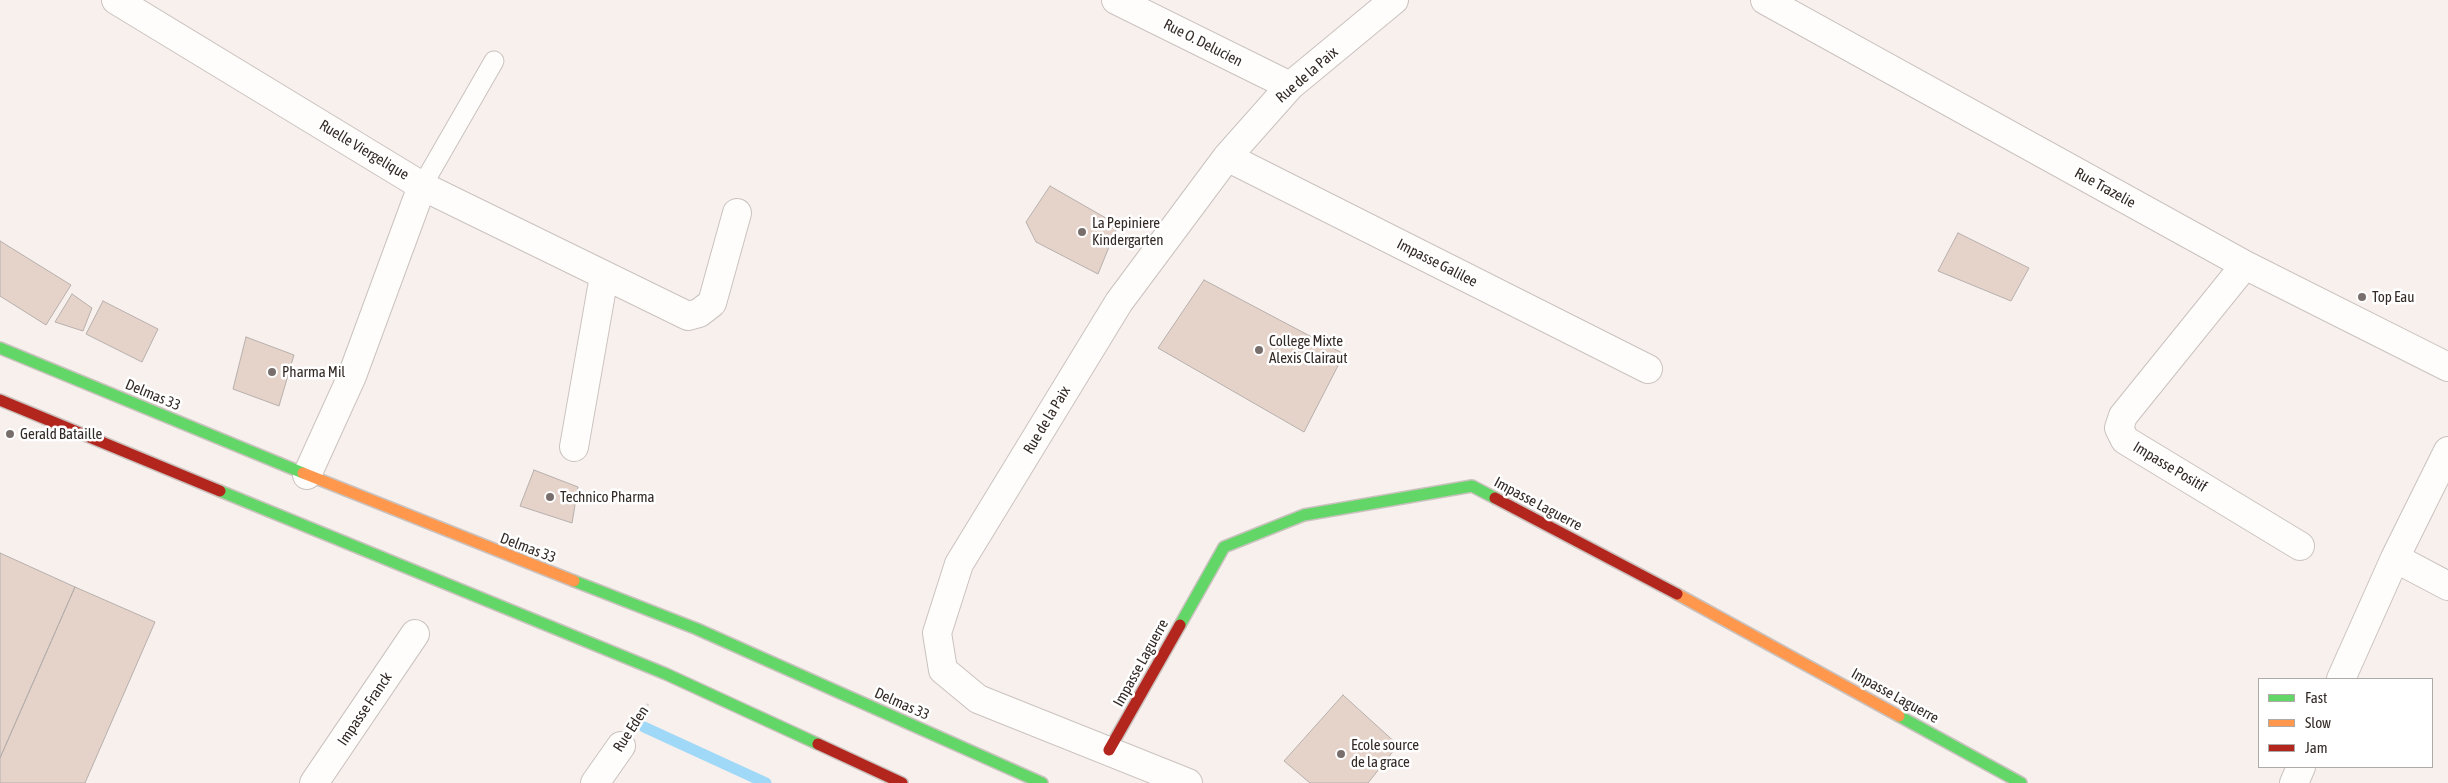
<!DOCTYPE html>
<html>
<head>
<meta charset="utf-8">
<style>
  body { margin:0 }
  #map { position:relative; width:2448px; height:783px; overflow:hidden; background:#f8f0ed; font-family:"Asap Condensed",sans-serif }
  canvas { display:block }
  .legend { position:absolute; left:2258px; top:678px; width:175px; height:90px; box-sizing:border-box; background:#fff; border:1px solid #adaaa8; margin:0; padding:6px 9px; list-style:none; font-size:15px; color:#332a26 }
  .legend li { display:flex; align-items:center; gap:10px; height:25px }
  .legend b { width:25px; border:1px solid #adaaa8 }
</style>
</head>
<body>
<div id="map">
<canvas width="2448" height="783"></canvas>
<ul class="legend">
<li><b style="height:6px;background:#63d668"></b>Fast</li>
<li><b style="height:6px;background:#ff974d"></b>Slow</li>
<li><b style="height:6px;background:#b3261e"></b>Jam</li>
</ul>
</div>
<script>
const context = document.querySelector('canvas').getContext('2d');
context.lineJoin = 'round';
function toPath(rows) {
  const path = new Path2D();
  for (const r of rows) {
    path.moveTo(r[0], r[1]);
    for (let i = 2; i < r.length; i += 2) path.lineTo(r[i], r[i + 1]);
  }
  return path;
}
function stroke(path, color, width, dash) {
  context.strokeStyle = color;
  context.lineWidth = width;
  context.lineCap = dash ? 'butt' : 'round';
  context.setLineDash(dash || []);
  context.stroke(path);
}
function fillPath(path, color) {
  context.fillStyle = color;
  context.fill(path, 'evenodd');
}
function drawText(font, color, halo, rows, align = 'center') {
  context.font = font + ' "Asap Condensed",sans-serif';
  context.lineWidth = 5;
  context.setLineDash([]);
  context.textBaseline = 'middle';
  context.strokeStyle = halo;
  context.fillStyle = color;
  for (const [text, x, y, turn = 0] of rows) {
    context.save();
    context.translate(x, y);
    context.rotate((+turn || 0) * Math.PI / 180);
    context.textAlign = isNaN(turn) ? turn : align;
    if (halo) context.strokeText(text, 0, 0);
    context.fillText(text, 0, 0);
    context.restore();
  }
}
const stream = toPath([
  [644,727,766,783]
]);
const building = toPath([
  [1050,186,1118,225,1098,274,1036,242,1026,222,1050,186],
  [1958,233,2029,268,2011,301,1938,271,1958,233],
  [0,241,71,285,46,325,0,296,0,241],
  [1204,280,1344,354,1304,432,1158,348,1204,280],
  [72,294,92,308,83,331,55,322,72,294],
  [103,301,158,329,142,362,86,334,103,301],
  [246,337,294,355,279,406,233,389,246,337],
  [534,470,578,487,572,523,520,506,534,470],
  [0,553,75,587,0,758,0,553],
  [75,587,155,622,85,783,0,783,0,758,75,587],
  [1343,695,1398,745,1368,783,1310,783,1284,761,1343,695]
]);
const path = toPath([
  [639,718,648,704]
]);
const lane = toPath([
  [422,186,494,61]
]);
const street = toPath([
  [116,0,422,186,352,376,307,475],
  [1116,0,1290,86],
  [1765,0,2245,265,2448,367],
  [1227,157,1648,369],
  [422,186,688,316,699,313,712,303,737,213],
  [2245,265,2123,416,2119,428,2125,440,2300,546],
  [574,447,604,276],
  [2395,558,2448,586],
  [2341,679,2395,558,2448,451],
  [314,783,415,634],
  [595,783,621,746],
  [1188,783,978,699,943,670,937,633,959,564,1119,302,1227,157,1290,86,1394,0],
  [2294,783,2301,767]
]);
const fast = toPath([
  [0,348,303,473],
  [220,491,666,674,818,744],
  [574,581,697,629,1042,783],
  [1180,625,1224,547,1304,515,1472,486,1495,498],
  [1899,716,2021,783]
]);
const slow = toPath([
  [303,473,574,581],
  [1677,594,1899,716]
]);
const jam = toPath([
  [0,400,220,491],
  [1495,498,1677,594],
  [818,744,902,783],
  [1109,750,1180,625]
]);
const markers = [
  [1082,232,5,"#786f6c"],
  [2362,297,5,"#786f6c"],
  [1259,350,5,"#786f6c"],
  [272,372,5,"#786f6c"],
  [10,434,5,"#786f6c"],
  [550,497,5,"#786f6c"],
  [1341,754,5,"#786f6c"]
];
const streetNames = [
  ["Rue O. Delucien",1203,43,27],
  ["Rue de la Paix",1307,75,-41],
  ["Ruelle Viergelique",364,150,31],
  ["Rue Trazelie",2105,188,29],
  ["Impasse Galilee",1437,263,27],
  ["Delmas 33",153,395,23],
  ["Rue de la Paix",1047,420,-59],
  ["Impasse Positif",2170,467,31],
  ["Impasse Laguerre",1538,504,28],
  ["Delmas 33",528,548,21],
  ["Impasse Laguerre",1141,663,-61],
  ["Impasse Laguerre",1895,696,29],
  ["Delmas 33",902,704,24],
  ["Impasse Franck",365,709,-56],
  ["Rue Eden",631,729,-57]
];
const poiNames = [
  ["La Pepiniere",1092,223],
  ["Kindergarten",1092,240],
  ["Top Eau",2372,297],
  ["College Mixte",1269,341],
  ["Alexis Clairaut",1269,358],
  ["Pharma Mil",282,372],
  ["Gerald Bataille",20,434],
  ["Technico Pharma",560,497],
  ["Ecole source",1351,745],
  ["de la grace",1351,762]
];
stroke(stream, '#a0d8f7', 11);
fillPath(building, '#e5d3ca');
stroke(building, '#b6afac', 1);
stroke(lane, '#cac2be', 21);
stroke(street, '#cac2be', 30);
stroke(fast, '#cac2be', 14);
stroke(slow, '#cac2be', 14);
stroke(jam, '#cac2be', 14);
stroke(path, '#d8d6d4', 3, [2.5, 2.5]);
stroke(lane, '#fefdfc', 19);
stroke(street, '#fefdfc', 28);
stroke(fast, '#63d668', 11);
stroke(slow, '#ff974d', 11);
stroke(jam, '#b3261e', 11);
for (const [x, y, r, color] of markers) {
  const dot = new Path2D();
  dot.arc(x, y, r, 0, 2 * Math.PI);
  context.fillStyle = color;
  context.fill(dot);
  stroke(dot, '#fff', 2);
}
drawText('15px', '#332a26', '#fff', streetNames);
drawText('15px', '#332a26', '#fff', poiNames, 'left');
</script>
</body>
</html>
